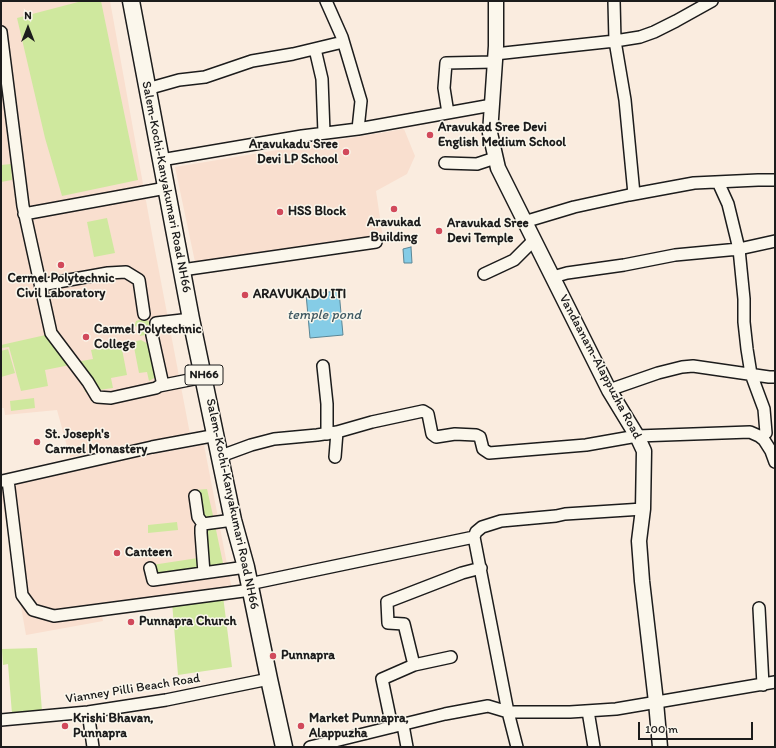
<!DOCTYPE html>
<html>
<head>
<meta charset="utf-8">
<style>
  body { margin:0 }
  #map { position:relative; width:776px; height:748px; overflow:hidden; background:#faecdf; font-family:Itim,sans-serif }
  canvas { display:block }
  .frame { position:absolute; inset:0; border:2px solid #1c1c1c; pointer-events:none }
  .north { position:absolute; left:8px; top:8px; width:40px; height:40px; -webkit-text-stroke:3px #fbf7ec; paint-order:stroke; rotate:0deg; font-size:11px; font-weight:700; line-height:16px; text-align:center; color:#1c1c1c }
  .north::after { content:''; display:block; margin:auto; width:14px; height:18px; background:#1c1c1c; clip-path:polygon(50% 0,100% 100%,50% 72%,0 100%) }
  .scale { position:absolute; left:638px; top:722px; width:115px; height:18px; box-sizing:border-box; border:2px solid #1c1c1c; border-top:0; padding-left:5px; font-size:12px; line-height:14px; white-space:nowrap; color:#1c1c1c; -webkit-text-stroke:3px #fbf7ec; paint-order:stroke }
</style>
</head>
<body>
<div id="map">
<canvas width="776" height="748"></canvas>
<div class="frame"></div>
<div class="north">N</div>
<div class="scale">100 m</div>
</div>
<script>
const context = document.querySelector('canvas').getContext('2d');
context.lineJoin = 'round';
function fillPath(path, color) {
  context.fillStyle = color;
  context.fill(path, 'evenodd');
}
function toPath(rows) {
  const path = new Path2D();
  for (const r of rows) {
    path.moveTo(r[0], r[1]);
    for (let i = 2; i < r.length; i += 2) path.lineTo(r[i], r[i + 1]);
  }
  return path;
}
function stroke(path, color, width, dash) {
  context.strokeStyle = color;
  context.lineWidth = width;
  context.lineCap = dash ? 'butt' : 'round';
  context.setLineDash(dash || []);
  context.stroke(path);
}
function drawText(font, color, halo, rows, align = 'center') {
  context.font = font + ' Itim,sans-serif';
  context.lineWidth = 3;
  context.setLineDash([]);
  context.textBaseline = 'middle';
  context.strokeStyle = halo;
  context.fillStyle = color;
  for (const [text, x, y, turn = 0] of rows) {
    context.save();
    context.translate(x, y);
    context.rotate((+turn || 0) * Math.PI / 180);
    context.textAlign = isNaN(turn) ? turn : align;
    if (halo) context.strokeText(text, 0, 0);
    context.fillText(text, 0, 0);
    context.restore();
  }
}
const built = toPath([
  [1,1,110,1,154,245,190,434,70,457,57,410,5,415,4,408,1,408],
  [404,129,415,156,407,174,376,191,383,238,286,253,195,262,175,167],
  [204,445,232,590,100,604,103,621,26,635,1,494,1,481]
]);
const green = toPath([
  [82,1,101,1,138,180,62,196,45,138,17,18],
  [11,164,12,180,1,182,1,165],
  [107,218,115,253,94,257,87,222],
  [144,318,151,323,151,328,149,332,145,335,140,336,138,327,135,326,135,324,136,321],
  [50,334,70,365,45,370,48,386,21,391,9,347,1,348,1,345],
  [141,340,150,345,156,377,149,381,147,372,139,373,133,342],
  [121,344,127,375,111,378,113,388,85,392,83,378,76,362,93,359,91,350],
  [8,349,15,373,1,377,1,351],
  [34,398,35,408,11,411,10,401],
  [207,489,214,520,204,519,198,501,196,490],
  [177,522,178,530,148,533,148,525],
  [215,525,224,568,207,566,205,532],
  [198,558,200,567,196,572,159,576,154,571,152,565],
  [223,596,232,667,178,675,172,602],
  [37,648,42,711,12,714,8,664,3,665,2,649]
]);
const water = toPath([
  [411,247,412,263,404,263,403,249,411,247],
  [339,291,343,335,310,338,306,294,339,291]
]);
const minor = toPath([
  [326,1,342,37,361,101,358,129],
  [614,1,615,41,625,100,634,194],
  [1,32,23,206,51,333,88,382,97,397,111,398,156,388,159,386,204,377],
  [315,49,322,79,324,133],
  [495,54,615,41,640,37,654,32,676,21,712,1],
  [147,89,179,80,205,77,252,61,293,54,343,42],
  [448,113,444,88,446,63,494,62],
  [161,160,302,136,358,129,492,105],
  [445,163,477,164,495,158],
  [718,182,728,204,739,249,744,299,744,322,747,349,751,374,764,409,766,433],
  [24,214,166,188],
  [524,222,574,207,629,195,694,183,758,180,775,180],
  [182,270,376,242],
  [484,274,514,260,534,240],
  [553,277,567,273,624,265,675,255,739,249,775,241],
  [41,285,108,273,126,272,139,280,144,314],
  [156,323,191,319],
  [152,335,163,385],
  [323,366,327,404,327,434],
  [609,390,658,373,682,367,693,366,769,377,775,377],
  [221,456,251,445,274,439,317,435,337,432,372,422,423,411,428,414,432,434,436,437,455,434,476,435,480,437,483,449,489,453,586,445,637,436,750,432,759,436,764,440,771,451,775,462],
  [335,457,337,432],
  [8,480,22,595,33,610,54,616,251,590],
  [2,481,152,447,217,435],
  [195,496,198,517,203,524],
  [203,524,201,528,201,533,204,573],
  [203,524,233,520],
  [150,568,153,580,246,567],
  [249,584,474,537],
  [759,608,763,685],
  [414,665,451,657],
  [588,711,594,747],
  [88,712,93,747],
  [1,720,88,712,166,700,269,679],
  [403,725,407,747],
  [392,727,382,679,414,665,404,624,388,623,387,602,462,573,481,568],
  [310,747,445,714,488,706,508,712,570,712,616,709,775,682],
  [517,747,508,712,474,537,476,532,482,527,501,521,556,516,565,514,643,509]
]);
const major = toPath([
  [496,1,496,46,490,133,498,168,609,390,637,436,644,451,643,509,639,541,642,581,656,702,660,747]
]);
const highway = toPath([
  [131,1,191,319,233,520,246,567,269,679,284,747]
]);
const markers = [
  [430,135,4,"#d1495b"],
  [346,152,4,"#d1495b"],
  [394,209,4,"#d1495b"],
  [280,212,4,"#d1495b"],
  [439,231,4,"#d1495b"],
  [61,265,4,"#d1495b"],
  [245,295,4,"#d1495b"],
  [86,337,4,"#d1495b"],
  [37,442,4,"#d1495b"],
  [117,553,4,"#d1495b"],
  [131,622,4,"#d1495b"],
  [273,656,4,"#d1495b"],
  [65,726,4,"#d1495b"],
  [301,726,4,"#d1495b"]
];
const shields = [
  [204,375,38]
];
const shieldNames = [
  ["NH66",204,375]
];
const poiNames = [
  ["Aravukad Sree Devi",438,128],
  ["English Medium School",438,143],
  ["Aravukadu Sree",338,145,"right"],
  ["Devi LP School",338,160,"right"],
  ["HSS Block",288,212],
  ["Aravukad",394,223,"center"],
  ["Building",394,238,"center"],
  ["Aravukad Sree",447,224],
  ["Devi Temple",447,239],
  ["Cermel Polytechnic",61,279,"center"],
  ["Civil Laboratory",61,294,"center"],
  ["ARAVUKADU ITI",253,295],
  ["Carmel Polytechnic",94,330],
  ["College",94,345],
  ["St. Joseph's",45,435],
  ["Carmel Monastery",45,450],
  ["Canteen",125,553],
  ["Punnapra Church",139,622],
  ["Punnapra",281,656],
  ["Krishi Bhavan,",73,719],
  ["Punnapra",73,734],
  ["Market Punnapra,",309,719],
  ["Alappuzha",309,734]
];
const streetNames = [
  ["Salem-Kochi-Kanyakumari Road NH66",166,187,79],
  ["Vandaanam-Alappuzha Road",600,367,62],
  ["Salem-Kochi-Kanyakumari Road NH66",232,504,78],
  ["Vianney Pilli Beach Road",133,689,-9]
];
const waterNames = [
  ["temple pond",324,315]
];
fillPath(built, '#f9dfcf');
fillPath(green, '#cfe89e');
fillPath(water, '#85cce6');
stroke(water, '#5b8695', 1);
stroke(minor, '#1c1c1c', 14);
stroke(major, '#1c1c1c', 17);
stroke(highway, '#1c1c1c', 19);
stroke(minor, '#fbf7ec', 11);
stroke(major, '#fbf7ec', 14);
stroke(highway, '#fbf7ec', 16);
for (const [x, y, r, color] of markers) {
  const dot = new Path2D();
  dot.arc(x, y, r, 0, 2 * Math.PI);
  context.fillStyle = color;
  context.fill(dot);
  stroke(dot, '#fbf7ec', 1.5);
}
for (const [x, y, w] of shields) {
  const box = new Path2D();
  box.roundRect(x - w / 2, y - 10, w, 20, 3);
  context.fillStyle = '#fbf7ec';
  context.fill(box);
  stroke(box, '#1c1c1c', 1);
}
drawText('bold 12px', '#1c1c1c', null, shieldNames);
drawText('bold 13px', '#1c1c1c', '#fbf7ec', poiNames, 'left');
drawText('13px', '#1c1c1c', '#fbf7ec', streetNames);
drawText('italic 14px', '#415a63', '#fbf7ec', waterNames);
</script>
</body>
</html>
